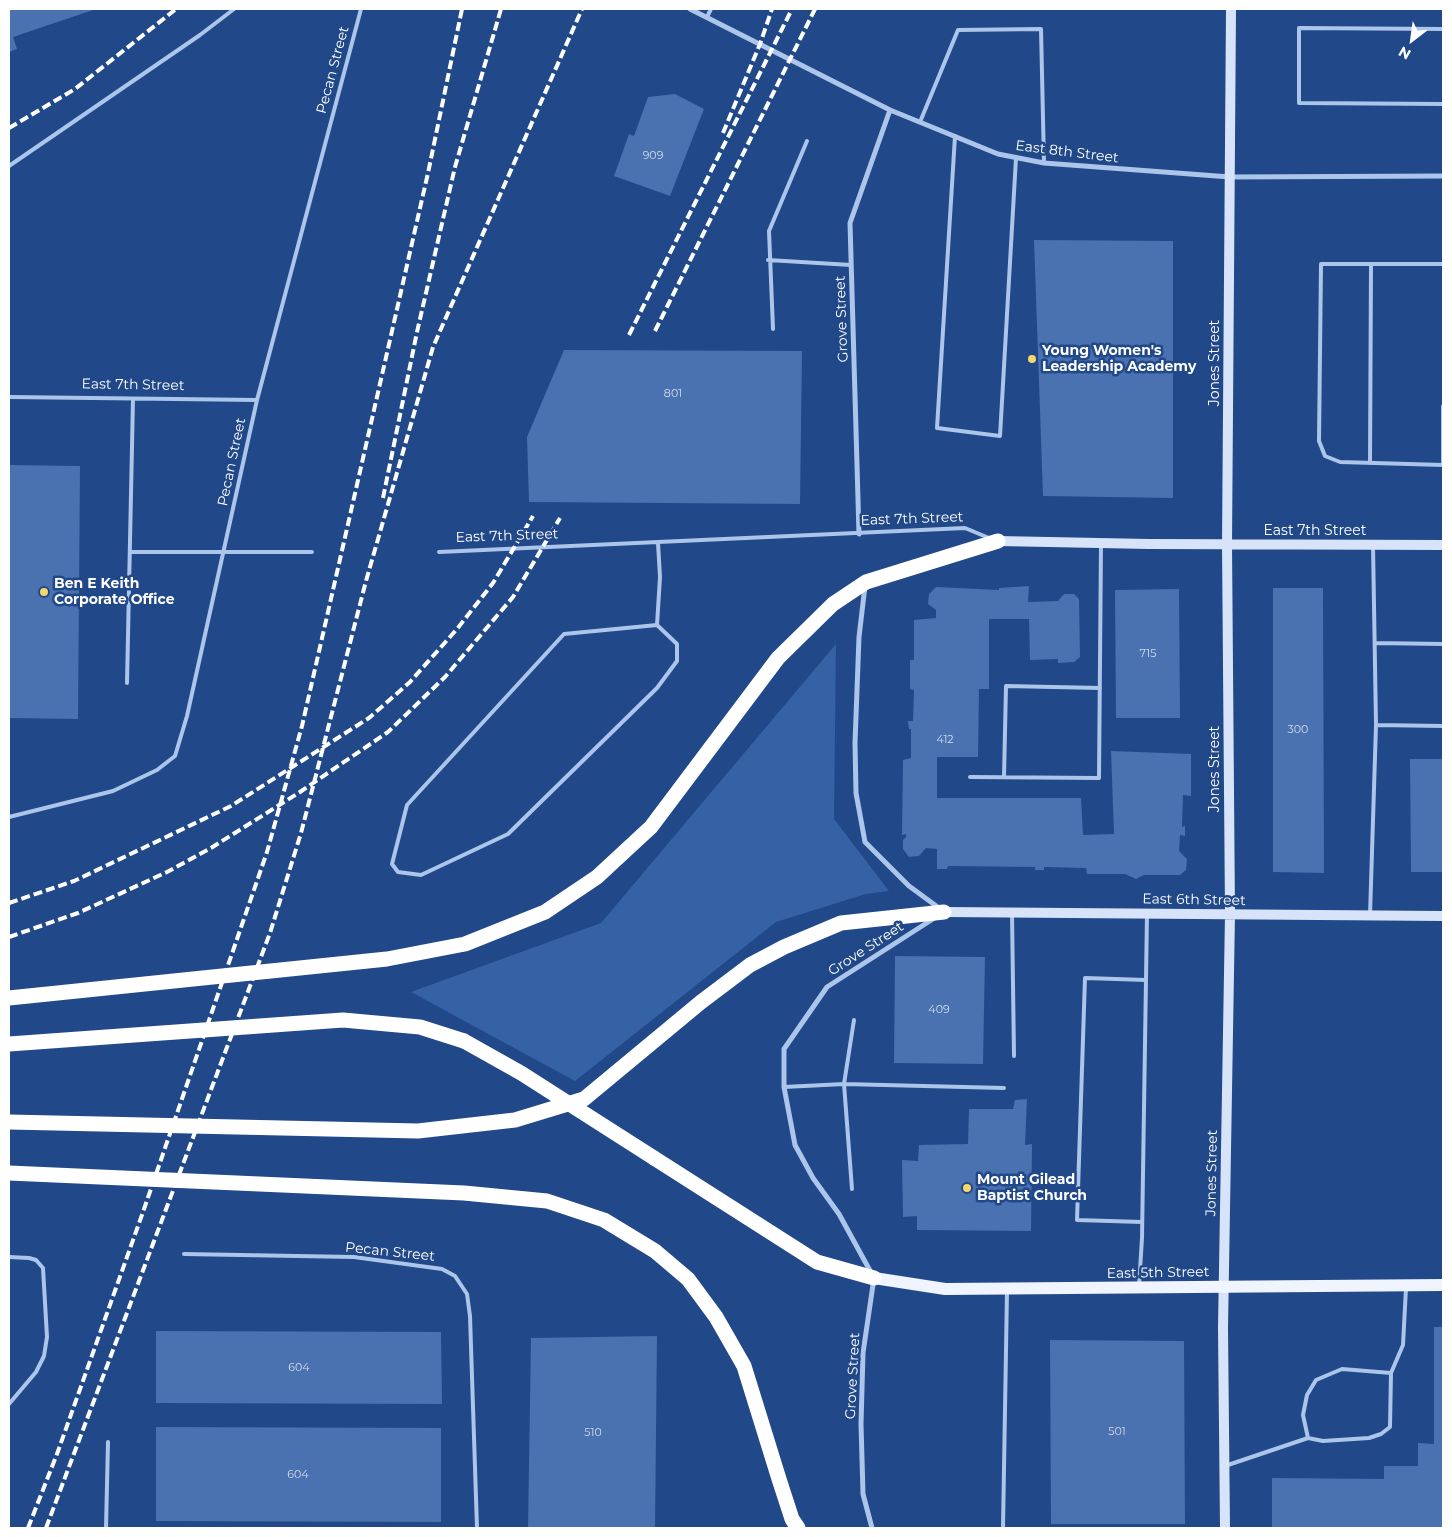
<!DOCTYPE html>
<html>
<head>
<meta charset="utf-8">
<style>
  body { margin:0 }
  #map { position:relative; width:1452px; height:1537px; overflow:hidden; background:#214888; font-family:Montserrat,sans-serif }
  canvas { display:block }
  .frame { position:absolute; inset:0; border:10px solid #fff; pointer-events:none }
  .north { position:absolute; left:1387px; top:15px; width:50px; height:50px; -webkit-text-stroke:4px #214888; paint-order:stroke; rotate:210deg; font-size:14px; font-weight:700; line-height:20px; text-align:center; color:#fff }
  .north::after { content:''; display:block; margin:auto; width:18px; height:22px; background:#fff; clip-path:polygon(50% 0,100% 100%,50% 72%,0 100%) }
</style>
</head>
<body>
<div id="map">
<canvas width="1452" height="1537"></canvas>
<div class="frame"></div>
<div class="north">N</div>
</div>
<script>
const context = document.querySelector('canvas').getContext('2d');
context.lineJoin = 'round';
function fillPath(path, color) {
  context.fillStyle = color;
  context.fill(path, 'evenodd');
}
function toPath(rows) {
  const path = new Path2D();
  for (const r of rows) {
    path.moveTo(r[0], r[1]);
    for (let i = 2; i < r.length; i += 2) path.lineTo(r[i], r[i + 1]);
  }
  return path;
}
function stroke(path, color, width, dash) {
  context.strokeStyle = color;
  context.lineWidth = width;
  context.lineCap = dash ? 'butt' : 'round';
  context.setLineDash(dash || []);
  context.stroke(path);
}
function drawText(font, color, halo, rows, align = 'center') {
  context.font = font + ' Montserrat,sans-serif';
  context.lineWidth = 5;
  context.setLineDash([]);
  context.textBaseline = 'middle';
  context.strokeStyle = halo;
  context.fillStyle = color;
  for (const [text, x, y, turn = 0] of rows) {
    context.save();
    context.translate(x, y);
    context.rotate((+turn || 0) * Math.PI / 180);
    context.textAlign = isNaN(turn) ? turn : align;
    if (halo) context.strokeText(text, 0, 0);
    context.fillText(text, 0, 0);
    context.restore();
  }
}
const green = toPath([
  [836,644,834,819,889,891,866,894,776,922,575,1081,411,992,601,923]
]);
const building = toPath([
  [9,9,96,9,13,37,17,49,9,52],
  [675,94,704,109,670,196,614,176,629,134,634,136,648,97],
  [1034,240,1173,241,1173,498,1043,496],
  [564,350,802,351,800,504,529,502,527,437],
  [9,465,80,466,78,719,9,718],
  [1029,586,1028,602,1058,601,1064,594,1074,594,1079,599,1080,657,1074,662,1058,663,1058,659,1030,660,1029,619,989,619,989,689,979,689,978,757,937,757,937,798,1081,798,1083,835,1114,834,1111,751,1191,754,1191,796,1183,795,1182,827,1185,826,1185,836,1180,835,1179,851,1187,859,1186,870,1180,875,1144,875,1136,879,1125,874,1087,874,1086,868,1044,867,1044,870,1035,870,1035,867,948,866,947,869,937,869,937,849,926,848,919,856,909,857,903,849,903,840,906,837,906,834,902,835,903,760,911,758,911,729,909,729,908,721,913,721,914,690,910,689,910,660,914,660,914,620,936,618,936,610,928,604,929,594,936,587,999,590,999,588],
  [1273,588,1323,588,1324,873,1273,872],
  [1179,589,1180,718,1116,718,1115,590],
  [1410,759,1443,759,1443,872,1411,872],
  [895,956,985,957,983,1064,894,1063],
  [1027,1099,1025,1145,1032,1144,1031,1231,917,1230,917,1216,903,1217,902,1160,918,1161,919,1145,968,1144,969,1109,1013,1109,1015,1100],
  [1434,1327,1443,1327,1443,1528,1272,1528,1272,1478,1384,1479,1384,1466,1418,1466,1418,1443,1434,1444],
  [156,1331,441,1332,442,1404,156,1403],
  [657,1336,655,1528,528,1528,531,1338],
  [1050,1340,1184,1341,1185,1524,1051,1524],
  [156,1427,441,1428,441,1522,156,1521]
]);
const lane = toPath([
  [707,17,711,9],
  [1443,29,1299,28,1299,103,1443,104],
  [920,122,958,30,1041,29,1044,163],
  [955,136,937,428,1000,436,1016,158],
  [9,166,200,35,234,9],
  [768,260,851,265],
  [1443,264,1321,264,1319,441,1325,456,1340,462,1443,465],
  [773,329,769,231,807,141],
  [9,397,257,400],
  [1370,463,1371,265],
  [1443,465,1443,406],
  [130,552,312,552],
  [439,552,965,528,989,538],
  [657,625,677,644,677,661,657,688,508,834,421,875,398,872,392,864,407,805,564,634,657,625],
  [657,625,660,577,658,543],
  [1375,643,1443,644],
  [127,683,133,399],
  [1376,725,1443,726],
  [970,777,1099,778,1101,544],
  [1004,777,1006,686,1100,688],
  [9,817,113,791,157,770,175,756,187,716,257,400,361,9],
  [1012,913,1014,1056],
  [1370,915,1376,725,1373,545],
  [784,1087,844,1084,1004,1088],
  [852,1189,844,1084,854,1020],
  [1142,1222,1077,1220,1085,978,1146,980],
  [184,1254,354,1257,442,1269,455,1276,467,1294,470,1316,477,1528],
  [9,1257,29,1258,36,1260,43,1268,47,1337,44,1356,36,1372,9,1404],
  [1139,1286,1142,1238,1147,914],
  [1391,1373,1342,1369,1316,1380,1307,1395,1303,1415,1308,1438,1323,1441,1369,1438,1381,1434,1390,1427,1391,1373,1403,1345,1406,1288],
  [1225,1466,1308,1438],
  [106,1528,108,1442],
  [1003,1528,1007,1291]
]);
const street = toPath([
  [690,9,890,110,998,154,1044,163,1230,177,1443,176],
  [859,534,850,223,890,110],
  [865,586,859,637,855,743,856,793,865,842,909,886,939,908],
  [872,1528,863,1494,861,1424,863,1353,874,1278,839,1214,813,1178,795,1145,784,1087,784,1049,827,987,936,917]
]);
const secondary = toPath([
  [998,541,1149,544,1443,545],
  [944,912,1443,916],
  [1225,1528,1223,1328,1230,914,1227,544,1231,9]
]);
const primary = toPath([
  [874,1278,945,1289,1443,1285]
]);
const highway = toPath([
  [9,998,387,959,465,944,545,912,597,877,651,827,778,658,833,604,866,582,998,541],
  [9,1044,343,1020,420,1027,464,1041],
  [9,1122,418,1131,515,1120,584,1099,701,1002,750,965,784,947,841,923,944,912],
  [654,1158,817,1262,874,1278],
  [9,1173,464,1193,547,1201,604,1220,655,1251,688,1279,716,1317,744,1366,779,1479,792,1519,798,1528]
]);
const rail = toPath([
  [9,128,75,89,176,9],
  [723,133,760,44,772,9],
  [655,331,815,9],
  [629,335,792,9],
  [383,498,417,332,455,167,501,9],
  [9,903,74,881,231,806,369,718,410,682,457,629,493,583,533,516],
  [9,937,78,913,167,872,211,848,300,792,388,732,445,677,513,597,560,518],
  [28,1528,57,1454,143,1212,267,852,302,726,428,173,462,9],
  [46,1528,270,933,301,833,366,581,433,347,582,9]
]);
const highwayBridge = toPath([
  [464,1041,521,1073,654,1158]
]);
const markers = [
  [1032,359,5,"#f7d66d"],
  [44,592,5,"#f7d66d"],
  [967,1188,5,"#f7d66d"]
];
const numberNames = [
  ["909",653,156],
  ["801",673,394],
  ["715",1148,654],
  ["300",1298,730],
  ["412",945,740],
  ["409",939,1010],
  ["604",299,1368],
  ["501",1117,1432],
  ["510",593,1433],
  ["604",298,1475]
];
const streetNames = [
  ["Pecan Street",333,70,-75],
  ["East 8th Street",1067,152,7],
  ["Grove Street",842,319,-92],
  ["Jones Street",1215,363,-90],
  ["East 7th Street",133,385,1],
  ["Pecan Street",232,462,-78],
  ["East 7th Street",912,519,-2],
  ["East 7th Street",1315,531],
  ["East 7th Street",507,536,-2],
  ["Jones Street",1215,769,-90],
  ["East 6th Street",1194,900,1],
  ["Grove Street",866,949,-33],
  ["Jones Street",1212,1173,-89],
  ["Pecan Street",390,1252,6],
  ["East 5th Street",1158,1273,-1],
  ["Grove Street",853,1376,-87]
];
const poiNames = [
  ["Young Women's",1042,351],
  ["Leadership Academy",1042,367],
  ["Ben E Keith",54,584],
  ["Corporate Office",54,600],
  ["Mount Gilead",977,1180],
  ["Baptist Church",977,1196]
];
fillPath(green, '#3561a5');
fillPath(building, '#4a71b0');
stroke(lane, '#acc5ea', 4);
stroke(street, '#acc5ea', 5);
stroke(secondary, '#d7e3f8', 10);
stroke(primary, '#f0f4fe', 12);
stroke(highway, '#fff', 15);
stroke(rail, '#fff', 4, [9, 4]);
stroke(highwayBridge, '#fff', 15);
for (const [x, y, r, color] of markers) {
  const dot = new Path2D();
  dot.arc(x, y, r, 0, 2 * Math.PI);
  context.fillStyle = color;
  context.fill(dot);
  stroke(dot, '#214888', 2);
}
drawText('11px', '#d2dceb', null, numberNames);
drawText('14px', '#fff', '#214888', streetNames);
drawText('bold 14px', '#fff', '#214888', poiNames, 'left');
</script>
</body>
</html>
